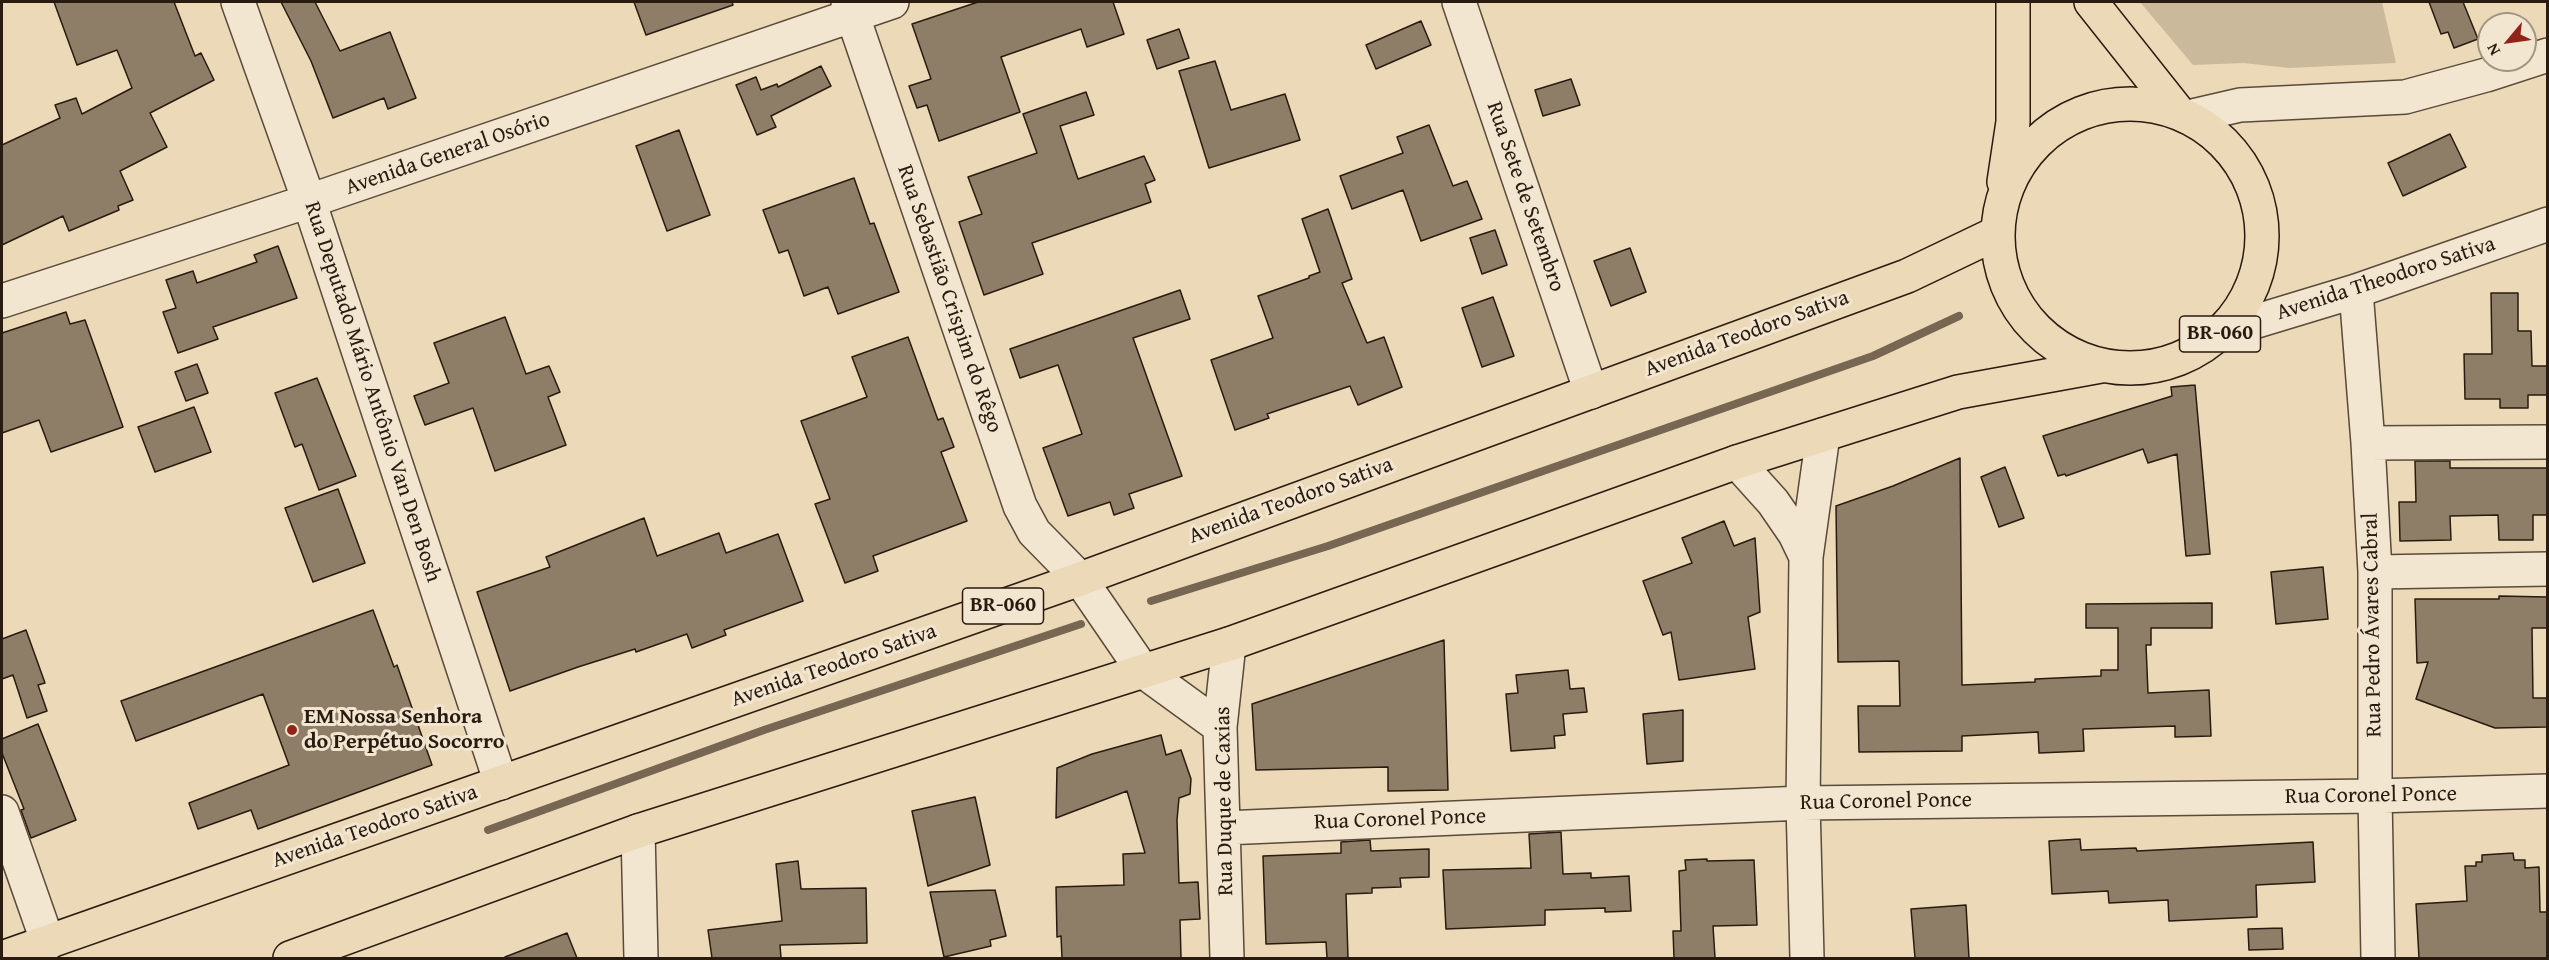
<!DOCTYPE html>
<html>
<head>
<meta charset="utf-8">
<style>
  body { margin:0 }
  #map { position:relative; width:2549px; height:960px; overflow:hidden; background:#ebd9b8; font-family:"Gentium Book Plus",serif }
  canvas { display:block }
  .frame { position:absolute; inset:0; border:3px solid #291b0f; pointer-events:none }
  .north { position:absolute; left:2477px; top:12px; width:60px; height:60px; box-sizing:border-box; background:#f2e6d1; border:2px solid #a29583; border-radius:50%; rotate:241deg; font-size:16px; font-weight:700; line-height:24px; text-align:center; color:#291b0f }
  .north::after { content:''; display:block; margin:auto; width:21px; height:27px; background:#8f2418; clip-path:polygon(50% 0,100% 100%,50% 72%,0 100%) }
</style>
</head>
<body>
<div id="map">
<canvas width="2549" height="960"></canvas>
<div class="frame"></div>
<div class="north">N</div>
</div>
<script>
const context = document.querySelector('canvas').getContext('2d');
context.lineJoin = 'round';
function fillPath(path, color) {
  context.fillStyle = color;
  context.fill(path, 'evenodd');
}
function toPath(rows) {
  const path = new Path2D();
  for (const r of rows) {
    if (r.length === 3) {
      path.moveTo(r[0] + r[2], r[1]);
      path.arc(r[0], r[1], r[2], 0, 2 * Math.PI);
      continue;
    }
    path.moveTo(r[0], r[1]);
    for (let i = 2; i < r.length; i += 2) path.lineTo(r[i], r[i + 1]);
  }
  return path;
}
function stroke(path, color, width, dash) {
  context.strokeStyle = color;
  context.lineWidth = width;
  context.lineCap = dash ? 'butt' : 'round';
  context.setLineDash(dash || []);
  context.stroke(path);
}
function drawText(font, color, halo, rows, align = 'center') {
  context.font = font + ' "Gentium Book Plus",serif';
  context.lineWidth = 6;
  context.setLineDash([]);
  context.textBaseline = 'middle';
  context.strokeStyle = halo;
  context.fillStyle = color;
  for (const [text, x, y, turn = 0] of rows) {
    context.save();
    context.translate(x, y);
    context.rotate((+turn || 0) * Math.PI / 180);
    context.textAlign = isNaN(turn) ? turn : align;
    if (halo) context.strokeText(text, 0, 0);
    context.fillText(text, 0, 0);
    context.restore();
  }
}
const green = toPath([
  [2140,2,2382,2,2396,63,2289,68,2244,63,2193,65]
]);
const stream = toPath([
  [1151,601,1328,546,1873,356,1959,316],
  [488,830,764,730,1081,624]
]);
const building = toPath([
  [54,2,174,2,195,56,201,53,214,80,150,113,167,147,120,171,133,200,118,206,119,210,69,231,63,216,2,245,2,145,60,118,55,105,76,98,82,114,132,88,117,50,77,65,54,2],
  [281,2,315,2,340,51,390,32,416,98,388,109,384,98,333,118,311,61,281,2],
  [634,2,732,2,733,5,646,35,634,2],
  [978,2,1113,2,1124,34,1087,47,1081,29,1001,57,1020,112,939,141,927,105,917,108,909,86,931,79,912,24,978,2],
  [2429,2,2463,2,2478,39,2454,48,2448,32,2441,34,2429,2],
  [1421,21,1431,45,1376,69,1366,45,1421,21],
  [1179,29,1189,58,1157,69,1147,40,1179,29],
  [1215,61,1231,110,1285,94,1300,140,1209,168,1179,71,1215,61],
  [821,66,831,86,771,116,776,127,757,135,736,85,756,77,761,90,777,84,778,87,821,66],
  [1571,79,1580,105,1543,116,1535,90,1571,79],
  [1086,92,1094,115,1060,126,1078,179,1144,156,1155,180,1145,184,1151,202,1032,243,1043,274,984,295,959,222,982,214,968,177,1037,153,1023,114,1086,92],
  [1429,125,1453,186,1467,181,1482,219,1421,241,1403,190,1352,209,1340,176,1403,153,1397,137,1429,125],
  [679,130,710,215,667,231,636,146,679,130],
  [2450,134,2466,167,2403,196,2388,163,2450,134],
  [854,178,870,224,874,223,899,292,838,314,828,287,804,296,788,250,779,253,763,210,854,178],
  [1328,209,1352,279,1342,283,1367,343,1384,337,1402,387,1358,405,1350,386,1267,414,1269,418,1235,430,1211,360,1273,338,1258,296,1309,278,1309,276,1320,272,1302,219,1328,209],
  [1495,230,1507,265,1482,274,1470,238,1495,230],
  [278,246,297,298,213,327,218,339,178,353,163,312,176,308,166,280,193,271,197,283,257,262,254,255,278,246],
  [1630,248,1646,292,1611,306,1594,261,1630,248],
  [1180,290,1190,319,1133,338,1182,476,1129,494,1134,508,1114,515,1110,502,1068,516,1043,448,1082,434,1058,365,1020,378,1010,349,1180,290],
  [2491,293,2518,293,2518,331,2531,331,2532,366,2547,366,2547,395,2528,395,2528,408,2500,408,2500,399,2465,399,2464,354,2492,354,2491,293],
  [1493,297,1514,356,1482,367,1462,308,1493,297],
  [66,312,70,324,85,320,123,427,51,452,39,420,2,433,2,333,66,312],
  [505,317,526,374,549,366,560,392,548,397,566,445,495,471,473,408,425,425,414,396,449,383,434,343,505,317],
  [908,337,938,420,943,418,954,447,941,452,967,521,873,556,878,571,845,583,815,504,830,499,801,421,867,397,852,357,908,337],
  [197,364,208,393,186,401,175,372,197,364],
  [317,378,356,476,319,490,302,444,295,447,275,393,317,378],
  [2195,385,2210,554,2186,556,2177,454,2148,463,2143,449,2066,476,2065,474,2058,476,2043,436,2172,396,2171,387,2195,385],
  [194,407,211,452,155,472,138,427,194,407],
  [1960,458,1962,685,2035,682,2035,679,2101,676,2101,670,2118,670,2118,628,2086,628,2086,604,2212,603,2212,628,2151,628,2151,645,2146,645,2148,693,2209,690,2211,736,2175,737,2175,726,2083,729,2084,751,2039,753,2038,732,1962,736,1962,751,1859,752,1858,706,1900,706,1899,661,1838,662,1836,506,1893,486,1960,458],
  [2415,461,2450,461,2450,468,2547,468,2547,515,2533,515,2533,540,2499,540,2498,515,2450,516,2451,540,2400,541,2399,502,2416,502,2415,461],
  [2005,467,2024,518,1999,527,1981,477,2005,467],
  [338,489,365,563,313,582,285,508,338,489],
  [644,518,657,556,719,533,726,553,778,534,803,601,724,630,726,635,692,648,687,634,636,652,635,649,578,667,510,691,477,592,550,567,546,557,644,518],
  [1724,521,1734,546,1755,538,1760,612,1748,617,1755,669,1679,680,1671,632,1663,635,1643,581,1692,563,1682,538,1724,521],
  [2323,567,2328,619,2276,624,2271,572,2323,567],
  [2499,596,2547,597,2547,628,2532,628,2533,698,2547,698,2547,727,2495,728,2416,699,2428,662,2417,663,2415,599,2499,599,2499,596],
  [373,610,394,667,397,665,432,765,258,829,251,810,198,829,189,803,289,765,263,694,136,741,121,701,373,610],
  [26,630,45,683,38,685,47,711,27,718,13,675,2,679,2,639,26,630],
  [1444,640,1448,790,1388,791,1388,767,1256,770,1252,704,1444,640],
  [1568,670,1570,689,1584,688,1587,712,1563,714,1565,735,1554,736,1555,748,1511,751,1506,694,1518,693,1516,675,1568,670],
  [1683,710,1683,761,1647,764,1643,714,1683,710],
  [38,724,76,820,31,838,21,810,24,809,2,753,2,739,38,724],
  [1161,735,1166,755,1181,750,1191,779,1190,794,1179,798,1177,820,1179,883,1198,882,1200,919,1180,920,1181,958,1062,958,1061,936,1057,937,1056,887,1124,885,1123,854,1145,853,1127,791,1056,818,1057,768,1092,754,1161,735],
  [975,797,990,865,928,886,912,811,975,797],
  [1561,832,1563,874,1591,873,1591,878,1629,876,1631,911,1605,912,1605,908,1545,910,1545,925,1446,929,1443,870,1531,868,1529,834,1561,832],
  [2080,839,2081,850,2136,848,2137,851,2313,842,2315,882,2256,885,2257,917,2169,921,2168,900,2109,903,2108,891,2052,894,2049,841,2080,839],
  [1370,840,1371,851,1429,849,1429,877,1400,878,1401,887,1372,888,1372,893,1346,894,1348,958,1327,958,1326,942,1266,944,1263,856,1341,853,1341,842,1370,840],
  [2513,853,2514,860,2525,860,2525,868,2539,867,2540,912,2547,912,2547,958,2419,958,2416,904,2467,901,2465,866,2476,866,2476,862,2482,862,2482,855,2513,853],
  [1707,859,1707,861,1754,860,1757,925,1713,926,1715,958,1674,958,1673,931,1681,931,1679,871,1686,870,1685,860,1707,859],
  [798,861,801,889,866,888,867,943,780,945,781,958,712,958,708,930,782,921,776,864,798,861],
  [995,890,1006,936,990,940,991,946,944,957,930,892,995,890],
  [1966,905,1969,958,1915,958,1911,909,1966,905],
  [2282,928,2283,949,2249,950,2248,929,2282,928],
  [567,933,577,958,505,958,505,957,567,933]
]);
const minor = toPath([
  [238,2,309,201,501,783],
  [848,2,1020,506,1034,532,1080,579,1143,671,1220,727],
  [1459,2,1591,392],
  [2188,117,2240,105,2405,97,2486,75,2548,55],
  [2356,291,2368,443,2375,572,2375,796,2378,958],
  [2,301,309,201,892,2],
  [2224,331,2356,291,2548,224],
  [2368,443,2548,442],
  [1737,462,1773,502,1795,534,1806,557],
  [2375,572,2548,569],
  [2,812,48,943],
  [1224,828,1803,803,2375,796,2548,791],
  [638,831,641,958],
  [1227,958,1220,727,1229,644],
  [1807,958,1803,803,1806,557,1823,435]
]);
const major = toPath([
  [2091,2,2179,113],
  [2130,236,132],
  [2004,182,2013,122,2013,2],
  [2,958,1080,579,1907,276,1997,233],
  [290,958,638,831,1229,644,1737,462,1958,392,2101,366]
]);
const markers = [
  [292,730,6,"#8f2418"]
];
const shields = [
  [2220,334,81],
  [1003,606,81]
];
const shieldNames = [
  ["BR-060",2220,334],
  ["BR-060",1003,606]
];
const streetNames = [
  ["Avenida General Osório",448,154,-19],
  ["Rua Sete de Setembro",1525,197,71],
  ["Avenida Theodoro Sativa",2386,279,-18],
  ["Rua Sebastião Crispim do Rêgo",949,299,71],
  ["Avenida Teodoro Sativa",1747,334,-20],
  ["Rua Deputado Mário Antônio Van Den Bosh",372,392,72],
  ["Avenida Teodoro Sativa",1291,501,-20],
  ["Rua Pedro Ávares Cabral",2373,625,-91],
  ["Avenida Teodoro Sativa",834,666,-19],
  ["Rua Coronel Ponce",2371,796,-1],
  ["Rua Duque de Caxias",1225,801,-91],
  ["Rua Coronel Ponce",1886,802,-1],
  ["Rua Coronel Ponce",1400,820,-2],
  ["Avenida Teodoro Sativa",375,827,-19]
];
const poiNames = [
  ["EM Nossa Senhora",304,717],
  ["do Perpétuo Socorro",304,742]
];
fillPath(green, '#cab99b');
stroke(stream, '#766652', 8);
fillPath(building, '#8e7e67');
stroke(building, '#291b0f', 1.5);
stroke(minor, '#5a4a39', 36);
stroke(major, '#291b0f', 36);
stroke(minor, '#f2e6d1', 33);
stroke(major, '#ebd9b8', 33);
for (const [x, y, r, color] of markers) {
  const dot = new Path2D();
  dot.arc(x, y, r, 0, 2 * Math.PI);
  context.fillStyle = color;
  context.fill(dot);
  stroke(dot, '#f2e6d1', 2);
}
for (const [x, y, w] of shields) {
  const box = new Path2D();
  box.roundRect(x - w / 2, y - 18, w, 36, 4.5);
  context.fillStyle = '#f2e6d1';
  context.fill(box);
  stroke(box, '#291b0f', 1.5);
}
drawText('bold 21px', '#291b0f', null, shieldNames);
drawText('22px', '#291b0f', '#f2e6d1', streetNames);
drawText('bold 22px', '#291b0f', '#f2e6d1', poiNames, 'left');
</script>
</body>
</html>
